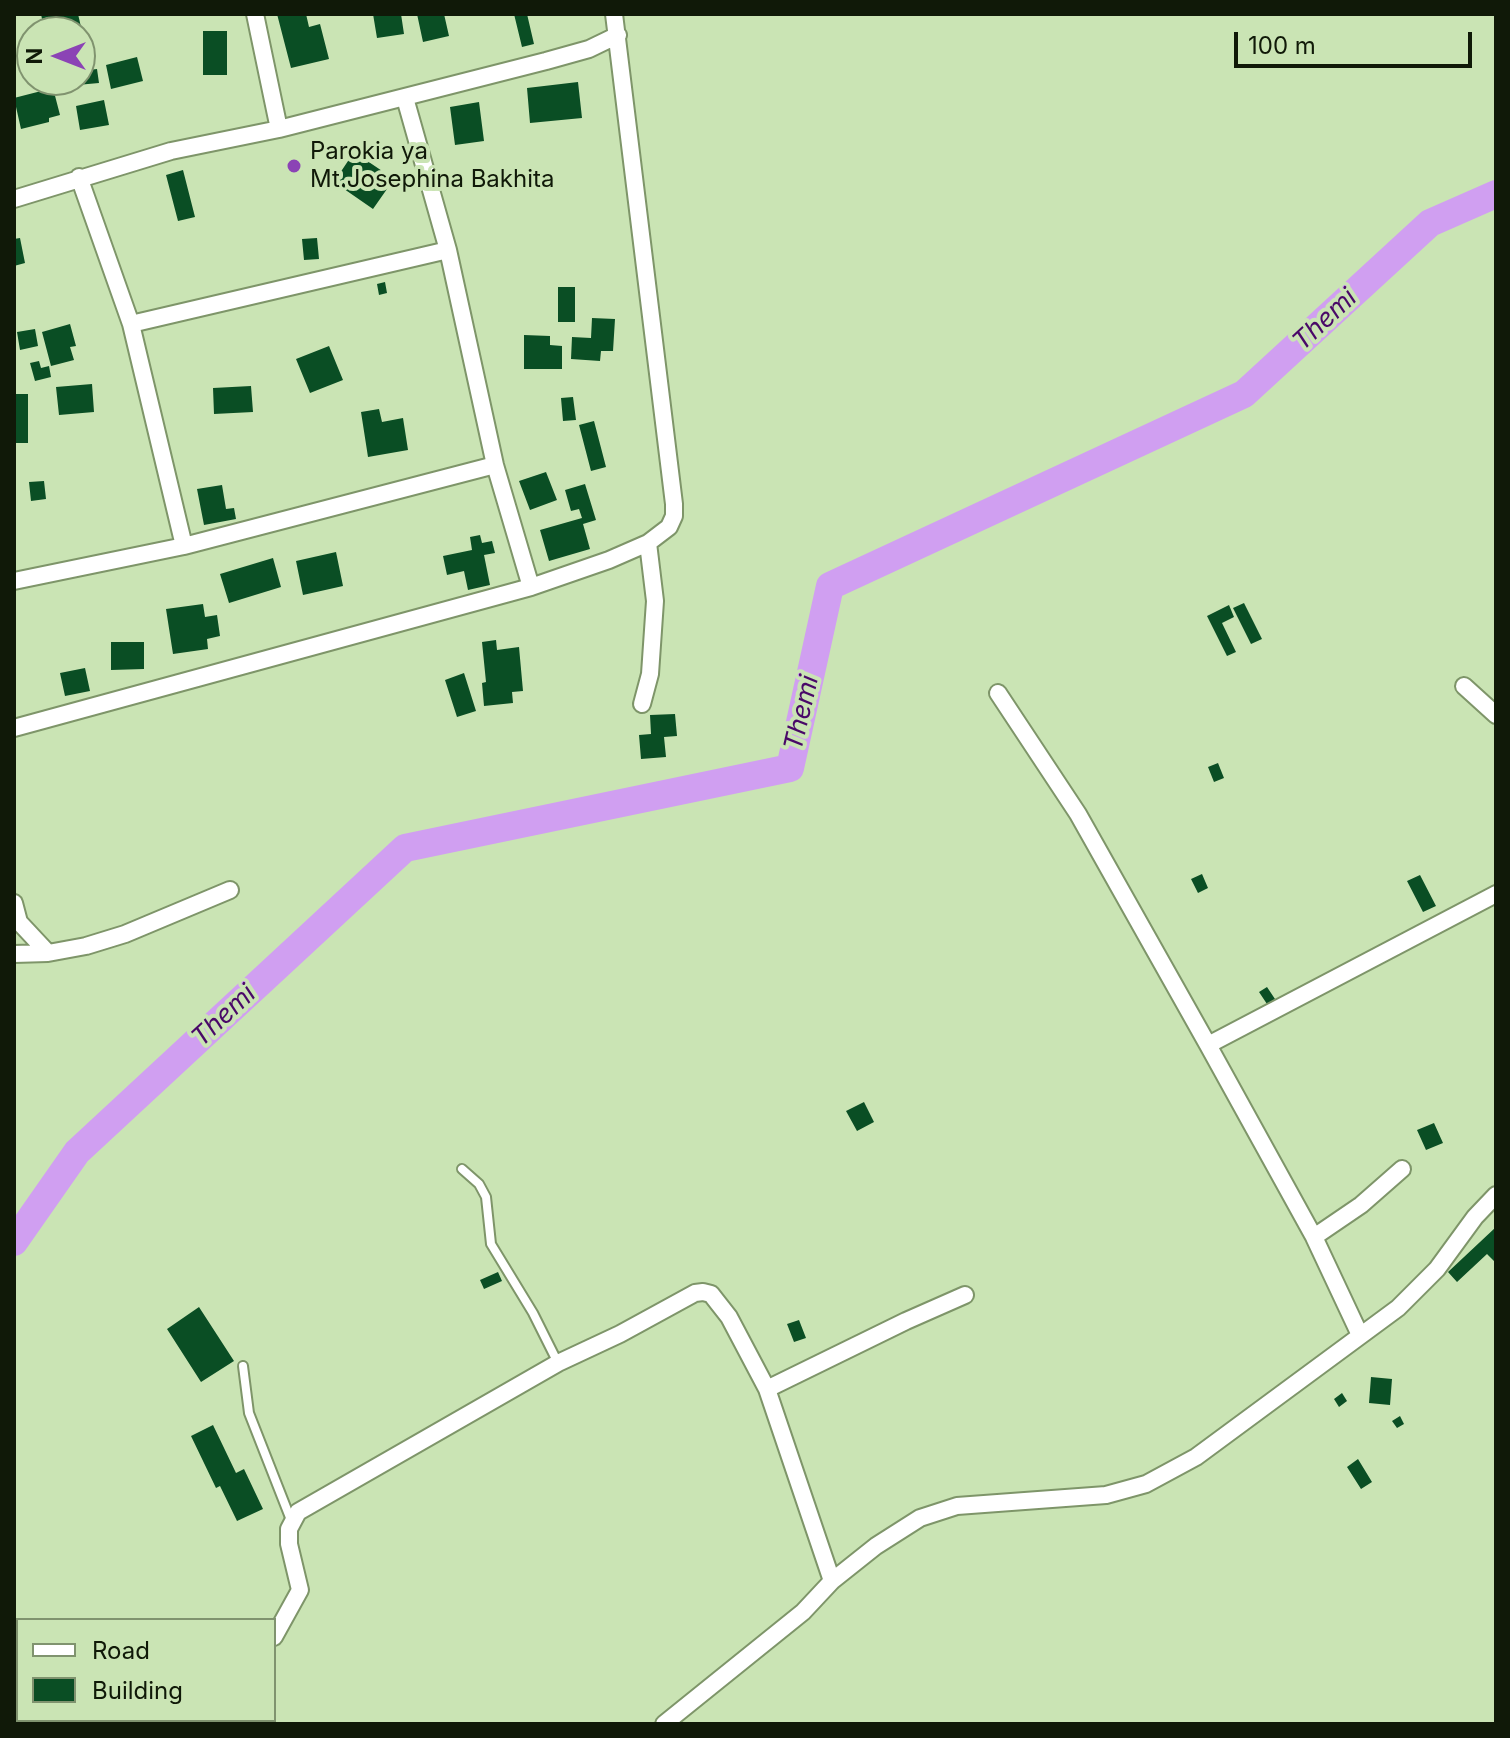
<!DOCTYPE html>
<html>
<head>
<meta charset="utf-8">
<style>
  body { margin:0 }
  #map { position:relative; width:1510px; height:1738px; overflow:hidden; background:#cae4b4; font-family:Inter,sans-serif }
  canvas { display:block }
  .frame { position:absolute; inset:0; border:16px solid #101908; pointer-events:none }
  .legend { position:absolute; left:16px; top:1618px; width:260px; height:104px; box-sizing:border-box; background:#cae4b4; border:2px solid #80936f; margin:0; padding:10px 14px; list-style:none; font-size:24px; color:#101908 }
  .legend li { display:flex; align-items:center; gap:16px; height:40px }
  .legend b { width:40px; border:2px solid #80936f }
  .north { position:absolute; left:16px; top:16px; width:80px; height:80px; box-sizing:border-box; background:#cae4b4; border:2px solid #80936f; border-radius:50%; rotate:270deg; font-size:22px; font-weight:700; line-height:32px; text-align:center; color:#101908 }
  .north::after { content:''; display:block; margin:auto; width:28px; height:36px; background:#8b43b5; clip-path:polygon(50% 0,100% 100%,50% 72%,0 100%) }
  .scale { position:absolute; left:1234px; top:32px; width:238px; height:36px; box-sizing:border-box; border:4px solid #101908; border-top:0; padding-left:10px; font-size:24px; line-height:28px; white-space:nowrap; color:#101908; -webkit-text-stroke:6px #cae4b4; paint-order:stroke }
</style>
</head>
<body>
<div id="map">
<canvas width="1510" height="1738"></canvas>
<div class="frame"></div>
<ul class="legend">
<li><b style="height:10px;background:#fff"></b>Road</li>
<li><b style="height:22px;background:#0a4e24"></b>Building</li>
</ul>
<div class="north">N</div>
<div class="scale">100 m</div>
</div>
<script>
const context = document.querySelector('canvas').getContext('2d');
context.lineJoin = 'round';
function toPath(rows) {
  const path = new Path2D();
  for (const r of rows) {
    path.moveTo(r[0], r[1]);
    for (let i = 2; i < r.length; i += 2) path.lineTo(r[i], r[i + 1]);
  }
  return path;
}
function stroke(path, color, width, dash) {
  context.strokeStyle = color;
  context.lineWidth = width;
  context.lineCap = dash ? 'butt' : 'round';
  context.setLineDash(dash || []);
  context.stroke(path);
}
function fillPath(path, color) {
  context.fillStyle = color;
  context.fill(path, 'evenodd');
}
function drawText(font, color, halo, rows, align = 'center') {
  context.font = font + ' Inter,sans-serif';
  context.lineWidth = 8;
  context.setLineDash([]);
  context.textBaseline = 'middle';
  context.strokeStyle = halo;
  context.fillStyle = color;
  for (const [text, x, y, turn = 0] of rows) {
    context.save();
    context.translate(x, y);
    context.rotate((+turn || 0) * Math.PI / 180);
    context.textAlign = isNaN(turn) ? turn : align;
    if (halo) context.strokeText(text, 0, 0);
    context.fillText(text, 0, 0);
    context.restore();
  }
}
const river = toPath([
  [14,1242,77,1152,405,848,790,768,830,586,1244,394,1430,223,1496,194]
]);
const building = toPath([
  [41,14,78,14,81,27,73,29,74,32,52,32,48,17,42,19],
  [277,14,306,14,309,27,320,24,329,59,291,68],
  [373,14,401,14,404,34,377,38],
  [417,14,444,14,449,36,423,42],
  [514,14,527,14,534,44,522,47],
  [203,31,227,31,227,75,203,75],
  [137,57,143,81,111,89,106,65],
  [97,69,99,83,77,85,76,80,80,80,80,71],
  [578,82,582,118,530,123,527,88],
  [53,88,60,115,49,118,49,122,21,129,14,98],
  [104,100,109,125,80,130,76,106],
  [479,102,484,141,455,145,450,107],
  [354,152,394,179,373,209,334,182],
  [183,170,195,217,178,221,166,175],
  [20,238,25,263,14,266,14,239],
  [317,238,319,259,304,260,302,239],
  [385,282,387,293,379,295,377,284],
  [558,287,575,287,575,322,558,322],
  [592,318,615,319,613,351,601,351,600,361,571,359,572,337,591,338],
  [70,324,76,346,70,347,74,360,51,366,42,332],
  [35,329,38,346,20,350,17,332],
  [524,335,550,336,550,345,562,346,562,369,524,369],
  [329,346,343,380,310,393,296,359],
  [39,361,41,368,49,366,51,377,35,381,30,363],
  [92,384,94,412,59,415,56,387],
  [251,386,253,412,214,414,213,388],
  [14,394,28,394,28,443,14,443],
  [573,397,576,420,563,421,561,398],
  [379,409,382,422,403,418,408,450,368,457,361,412],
  [594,421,606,467,591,471,579,425],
  [546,472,557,500,530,510,519,481],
  [44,481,46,499,31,501,29,482],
  [585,484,596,520,583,524,590,549,549,561,540,530,582,518,579,509,571,511,565,490],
  [222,485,226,509,234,508,236,519,204,525,197,489],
  [480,535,482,543,492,541,495,553,484,555,490,585,468,590,464,571,447,575,443,556,472,550,470,537],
  [336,552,343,586,303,595,296,561],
  [273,558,281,587,229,603,220,574],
  [1244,603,1262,639,1251,644,1233,608],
  [203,604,205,617,217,615,220,636,207,639,208,649,173,654,166,609],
  [1229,605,1234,617,1222,623,1236,652,1227,656,1207,616],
  [496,640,497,650,519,647,523,691,512,692,513,703,484,706,482,683,486,682,482,642],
  [111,642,144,642,144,669,111,670],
  [85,668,90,691,65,696,60,673],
  [464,673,476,711,457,717,445,680],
  [675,714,677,736,664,737,666,757,641,759,639,735,651,734,650,715],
  [1218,763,1224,778,1214,782,1208,767],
  [1202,874,1208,888,1198,893,1191,879],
  [1420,875,1436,906,1423,912,1407,881],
  [1267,987,1275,999,1267,1004,1259,992],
  [864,1102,874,1122,857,1131,846,1111],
  [1434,1123,1443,1143,1426,1150,1417,1130],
  [1496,1227,1496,1263,1487,1254,1457,1282,1448,1272],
  [498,1272,502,1281,484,1289,480,1280],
  [199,1307,234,1361,201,1382,167,1329],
  [799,1320,806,1338,794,1342,787,1324],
  [1371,1377,1392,1379,1390,1405,1369,1403],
  [1342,1393,1347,1401,1339,1407,1334,1399],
  [1400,1416,1404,1424,1397,1428,1392,1421],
  [213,1425,236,1473,244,1469,263,1509,237,1521,220,1486,216,1488,191,1436],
  [1358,1459,1372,1482,1361,1489,1347,1467]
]);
const lane = toPath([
  [462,1169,479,1184,486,1197,491,1244,533,1313,558,1363],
  [243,1366,249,1413,291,1520]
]);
const street = toPath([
  [255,14,279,129],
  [405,98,448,250,495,465,531,587],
  [79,177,131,324,184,546],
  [14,199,171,151,279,129,546,61,589,49,618,35],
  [131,324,448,250],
  [14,581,184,546,495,465],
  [1464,686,1496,715],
  [998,693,1078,814,1208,1045,1314,1237,1360,1335],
  [642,704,650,674,655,601,648,543],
  [14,728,531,587,609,560,648,543,669,527,674,516,674,504,614,14],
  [14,903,19,922,48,953],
  [14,954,48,953,86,946,125,934,230,890],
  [1208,1045,1496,894],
  [1314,1237,1361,1205,1402,1169],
  [767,1389,906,1321,965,1295],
  [274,1637,300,1590,289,1544,289,1529,298,1512,558,1363,620,1334,695,1293,703,1292,711,1294,729,1317,767,1389,832,1581],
  [228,1724,230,1720],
  [664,1724,803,1612,832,1581,876,1546,920,1518,957,1506,1106,1495,1146,1484,1196,1457,1398,1308,1437,1269,1475,1217,1496,1195]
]);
const markers = [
  [294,166,8,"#8b43b5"]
];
const poiNames = [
  ["Parokia ya",310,152],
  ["Mt.Josephina Bakhita",310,180]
];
const waterNames = [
  ["Themi",1325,320,-43],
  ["Themi",802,713,-77],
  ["Themi",224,1016,-43]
];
stroke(river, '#d09ff1', 28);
fillPath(building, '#0a4e24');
stroke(lane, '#7e9569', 12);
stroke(street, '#7e9569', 20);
stroke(lane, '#fff', 8);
stroke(street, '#fff', 16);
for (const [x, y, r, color] of markers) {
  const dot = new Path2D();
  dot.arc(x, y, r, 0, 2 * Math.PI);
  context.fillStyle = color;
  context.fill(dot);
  stroke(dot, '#cae4b4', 3);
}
drawText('24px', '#101908', '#cae4b4', poiNames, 'left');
drawText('italic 26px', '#490868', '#cae4b4', waterNames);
</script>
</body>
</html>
